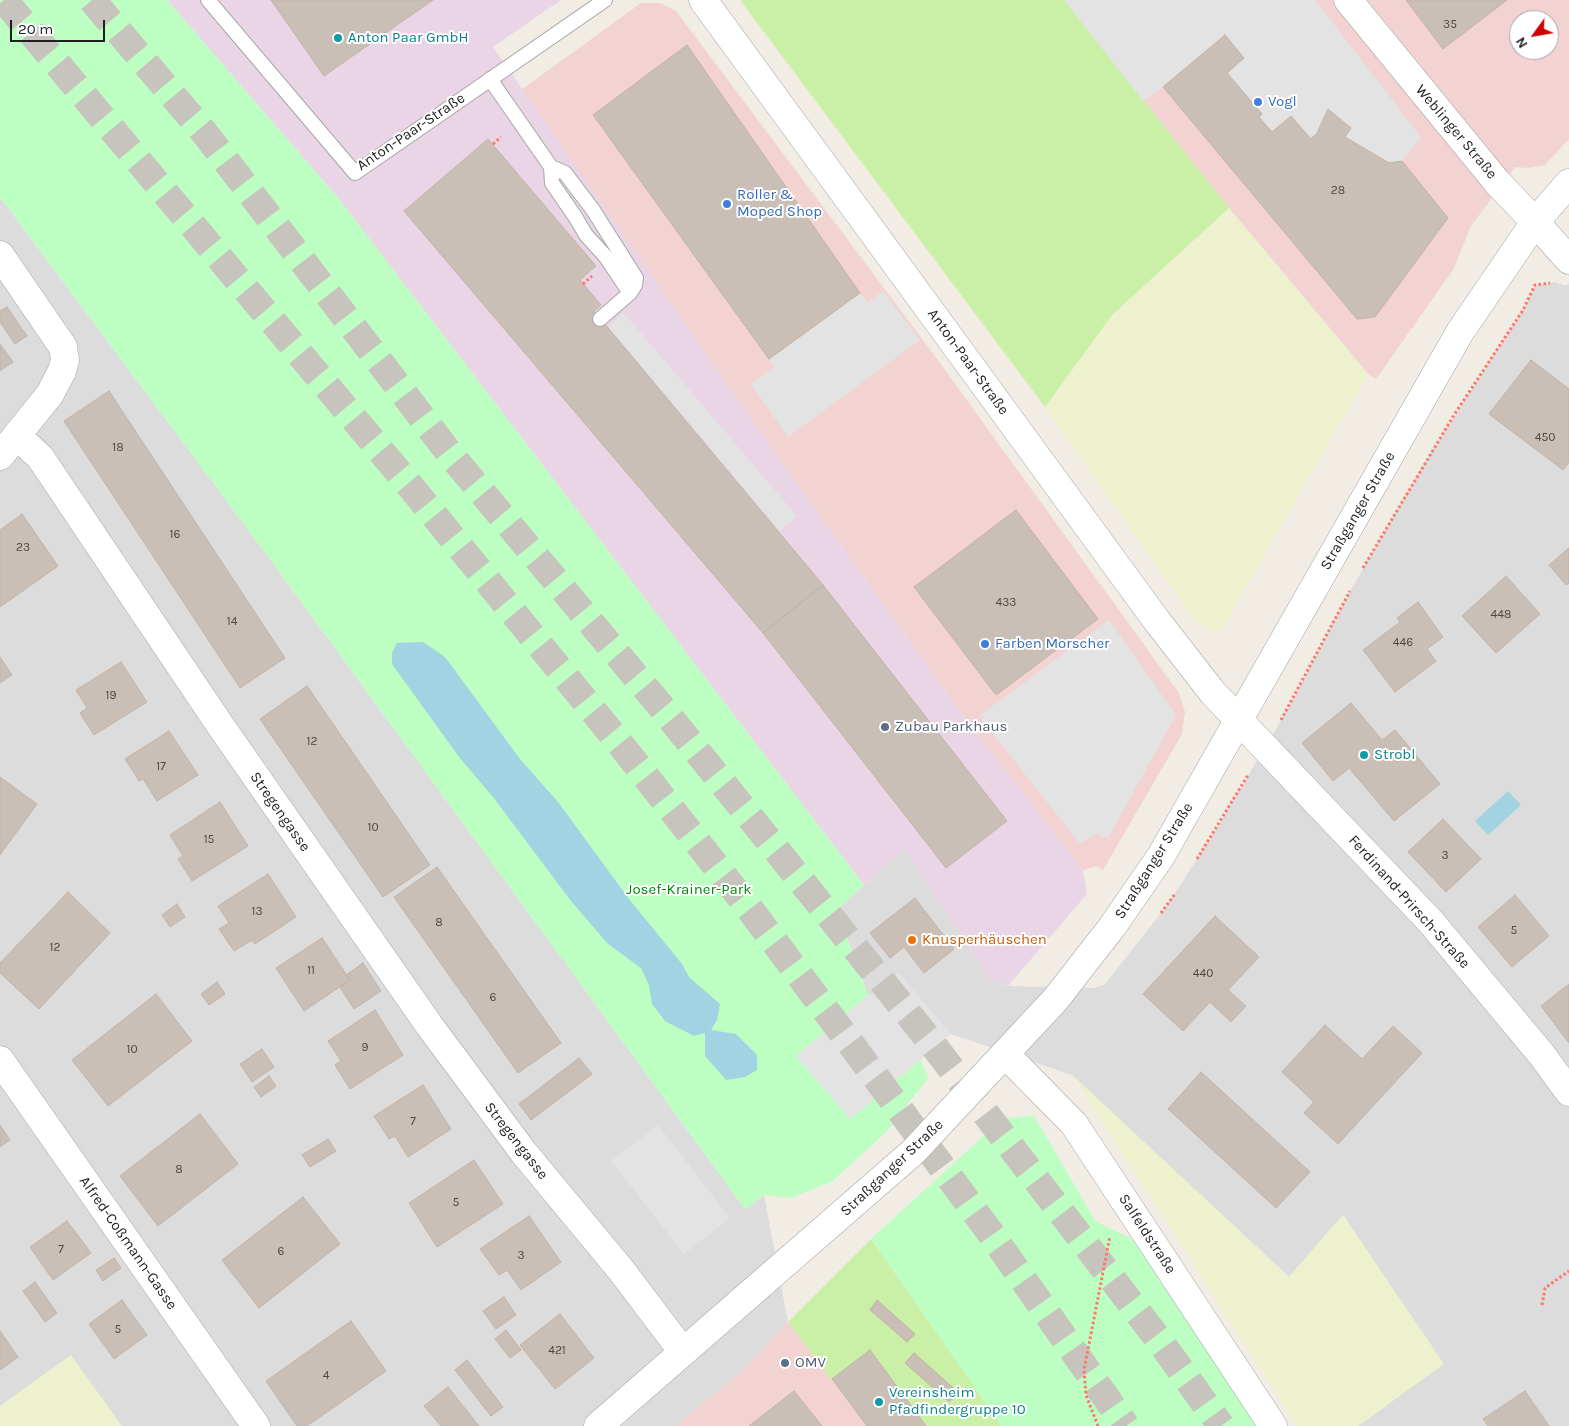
<!DOCTYPE html>
<html>
<head>
<meta charset="utf-8">
<style>
  body { margin:0 }
  #map { position:relative; width:1569px; height:1426px; overflow:hidden; background:#f1ece4; font-family:Karla,sans-serif }
  canvas { display:block }
  .north { position:absolute; left:1509px; top:10px; width:50px; height:50px; box-sizing:border-box; background:#fff; border:1px solid #a5a5a5; border-radius:50%; rotate:238deg; font-size:14px; font-weight:700; line-height:20px; text-align:center; color:#1f1f1f }
  .north::after { content:''; display:block; margin:auto; width:18px; height:22px; background:#ce0000; clip-path:polygon(50% 0,100% 100%,50% 72%,0 100%) }
  .scale { position:absolute; left:10px; top:20px; width:95px; height:22px; box-sizing:border-box; border:2px solid #1f1f1f; border-top:0; padding-left:6px; font-size:15px; line-height:18px; white-space:nowrap; color:#1f1f1f; -webkit-text-stroke:4px #fff; paint-order:stroke }
</style>
</head>
<body>
<div id="map">
<canvas width="1569" height="1426"></canvas>
<div class="north">N</div>
<div class="scale">20 m</div>
</div>
<script>
const context = document.querySelector('canvas').getContext('2d');
context.lineJoin = 'round';
function fillPath(path, color) {
  context.fillStyle = color;
  context.fill(path, 'evenodd');
}
function toPath(rows) {
  const path = new Path2D();
  for (const r of rows) {
    path.moveTo(r[0], r[1]);
    for (let i = 2; i < r.length; i += 2) path.lineTo(r[i], r[i + 1]);
  }
  return path;
}
function stroke(path, color, width, dash) {
  context.strokeStyle = color;
  context.lineWidth = width;
  context.lineCap = dash ? 'butt' : 'round';
  context.setLineDash(dash || []);
  context.stroke(path);
}
function drawText(font, color, halo, rows, align = 'center') {
  context.font = font + ' Karla,sans-serif';
  context.lineWidth = 4;
  context.setLineDash([]);
  context.textBaseline = 'middle';
  context.strokeStyle = halo;
  context.fillStyle = color;
  for (const [text, x, y, turn = 0] of rows) {
    context.save();
    context.translate(x, y);
    context.rotate((+turn || 0) * Math.PI / 180);
    context.textAlign = isNaN(turn) ? turn : align;
    if (halo) context.strokeText(text, 0, 0);
    context.fillText(text, 0, 0);
    context.restore();
  }
}
const residential = toPath([
  [0,197,272,562,745,1209,764,1195,788,1322,739,1374,675,1426,0,1426],
  [1555,282,1566,286,1569,283,1569,1426,1358,1426,1443,1364,1343,1215,1289,1277,1072,1075,951,1034,868,995,837,910,904,849,991,981,1008,986,1094,988,1104,985,1166,907,1219,825,1290,705,1353,586,1422,467,1523,310,1535,286]
]);
const commercial = toPath([
  [1064,0,1569,0,1569,139,1545,165,1527,168,1515,167,1471,226,1453,270,1376,379,1368,374,1229,208],
  [1519,20,1549,20,1549,50,1519,50],
  [641,3,661,3,676,11,929,348,1179,693,1185,712,1182,734,1103,870,1096,866,1083,870,967,721,777,456,521,90],
  [788,1322,867,1426,675,1426,739,1374]
]);
const industrial = toPath([
  [167,0,561,0,493,47,777,456,967,721,1083,870,1087,894,1008,986,991,981,904,849,864,885,339,199]
]);
const farmland = toPath([
  [1229,208,1368,374,1219,634,1196,622,1045,407,1112,315],
  [1072,1075,1289,1277,1343,1215,1444,1364,1358,1426,1297,1426],
  [71,1355,122,1426,0,1426,0,1406]
]);
const grass = toPath([
  [740,0,1064,0,1229,208,1112,315,1045,407],
  [871,1239,1002,1426,867,1426,788,1322]
]);
const park = toPath([
  [0,0,167,0,339,199,864,885,837,910,868,995,796,1056,850,1119,921,1060,928,1078,888,1130,833,1181,791,1198,764,1195,745,1209,272,562,0,197],
  [1034,1116,1096,1222,1125,1235,1134,1241,1261,1426,1002,1426,871,1239,1003,1118]
]);
const parking = toPath([
  [1064,0,1315,0,1421,137,1402,161,1389,163,1345,137,1328,110,1317,133,1311,139,1291,116,1272,132,1259,117,1262,114,1227,73,1244,58,1225,36,1163,87,1143,101],
  [883,291,920,340,788,437,751,384,774,367,769,359,860,293,868,302],
  [623,312,797,516,780,531,608,327],
  [1109,620,1176,715,1108,838,1096,834,1080,844,979,716],
  [899,973,951,1034,850,1119,796,1056,868,995],
  [658,1125,730,1218,684,1254,611,1161]
]);
const water = toPath([
  [423,642,445,657,520,759,558,802,629,899,682,964,689,977,720,1004,717,1020,711,1030,736,1034,757,1055,757,1070,745,1077,726,1080,705,1056,705,1033,694,1036,665,1021,652,1004,649,985,641,968,608,944,571,901,493,797,459,757,392,664,392,653,397,643],
  [1508,791,1521,805,1488,835,1475,821]
]);
const building = toPath([
  [271,0,433,0,324,76,271,0],
  [1406,0,1507,0,1443,49,1406,0],
  [1225,35,1244,58,1227,73,1262,114,1259,117,1272,132,1291,116,1311,139,1317,133,1328,109,1351,128,1345,137,1389,163,1402,161,1448,218,1375,317,1357,319,1163,87,1225,35],
  [687,45,860,293,769,359,593,115,687,45],
  [488,139,596,266,580,280,601,305,594,311,823,585,763,633,404,211,488,139],
  [7,307,27,336,15,344,0,322,0,311,7,307],
  [0,344,13,362,0,371,0,344],
  [1531,360,1569,389,1569,462,1563,470,1489,414,1531,360],
  [109,391,285,658,240,688,64,421,109,391],
  [1016,510,1098,619,996,695,914,587,1016,510],
  [22,514,58,566,0,607,0,530,22,514],
  [1569,548,1569,583,1566,585,1549,565,1569,548],
  [1506,576,1540,614,1496,653,1462,616,1506,576],
  [823,585,1007,821,946,868,763,633,823,585],
  [1418,602,1443,637,1427,649,1436,661,1395,692,1363,650,1400,622,1397,618,1418,602],
  [0,657,12,675,0,683,0,657],
  [121,662,147,702,94,735,80,713,87,708,76,690,121,662],
  [307,686,430,865,383,897,260,719,307,686],
  [1351,703,1382,740,1395,730,1440,784,1394,821,1349,768,1333,781,1302,743,1351,703],
  [169,731,198,775,157,801,143,779,139,781,125,759,169,731],
  [0,777,37,804,0,855,0,777],
  [220,802,248,846,192,881,178,859,183,856,170,835,220,802],
  [1443,819,1481,859,1446,892,1408,852,1443,819],
  [437,867,561,1043,518,1073,394,897,437,867],
  [268,874,296,917,255,944,252,940,234,951,219,929,229,923,218,906,268,874],
  [68,892,110,933,39,1009,0,973,0,963,68,892],
  [1515,895,1549,936,1512,967,1478,927,1515,895],
  [915,898,954,949,924,973,904,947,890,958,870,933,915,898],
  [177,904,185,917,170,927,162,915,177,904],
  [1215,916,1259,957,1228,990,1246,1006,1231,1022,1210,1002,1183,1031,1143,994,1215,916],
  [322,938,350,980,304,1011,276,968,322,938],
  [363,963,381,991,354,1009,340,987,350,980,346,975,363,963],
  [217,982,225,994,209,1005,201,994,217,982],
  [1569,984,1569,1043,1541,1006,1569,984],
  [156,994,192,1041,108,1106,72,1060,156,994],
  [375,1010,403,1055,350,1089,335,1065,341,1061,328,1041,375,1010],
  [1325,1025,1362,1059,1393,1026,1422,1053,1338,1144,1304,1113,1314,1102,1282,1072,1325,1025],
  [262,1049,274,1067,252,1082,240,1064,262,1049],
  [579,1058,592,1074,531,1120,519,1104,579,1058],
  [1201,1072,1310,1172,1276,1208,1168,1109,1201,1072],
  [269,1076,276,1086,261,1097,254,1087,269,1076],
  [423,1085,451,1129,408,1157,395,1136,389,1139,374,1116,423,1085],
  [200,1114,238,1164,158,1226,120,1176,200,1114],
  [0,1125,10,1140,0,1147,0,1125],
  [328,1139,336,1151,310,1167,302,1155,328,1139],
  [474,1160,503,1204,437,1247,409,1203,474,1160],
  [303,1197,340,1244,259,1308,222,1260,303,1197],
  [529,1216,561,1262,521,1290,507,1270,499,1275,480,1249,529,1216],
  [67,1221,91,1253,53,1280,30,1247,67,1221],
  [114,1258,121,1268,103,1281,96,1270,114,1258],
  [35,1282,57,1313,45,1322,23,1291,35,1282],
  [504,1297,516,1315,496,1329,483,1311,504,1297],
  [122,1300,147,1335,114,1359,89,1324,122,1300],
  [877,1300,915,1334,907,1342,870,1310,877,1300],
  [560,1314,594,1358,555,1389,520,1345,560,1314],
  [351,1321,386,1371,307,1426,297,1426,266,1381,351,1321],
  [506,1330,521,1350,510,1358,495,1339,506,1330],
  [0,1331,18,1357,0,1370,0,1331],
  [870,1350,926,1426,867,1426,832,1379,870,1350],
  [914,1353,959,1393,949,1402,905,1363,914,1353],
  [467,1360,503,1407,491,1416,455,1370,467,1360],
  [448,1387,479,1426,441,1426,424,1406,448,1387],
  [794,1391,822,1426,749,1426,794,1391],
  [1525,1391,1549,1426,1488,1426,1483,1419,1525,1391]
]);
const motorwayTunnel = toPath([
  [4,0,411,487,621,745,752,912,880,1083,989,1231,1126,1426],
  [92,0,207,136,450,454,663,709,930,1041,1162,1344,1221,1426]
]);
const path = toPath([
  [493,144,501,137],
  [583,284,592,276],
  [1363,568,1454,415,1523,310,1535,285,1550,283],
  [1281,720,1350,591],
  [1197,859,1248,775],
  [1161,913,1175,894],
  [1542,1305,1545,1288,1569,1271],
  [1098,1426,1086,1395,1084,1370,1110,1236]
]);
const service = toPath([
  [208,0,355,173,605,0],
  [490,79,551,167,552,183,576,218,586,235,606,257,630,293],
  [551,167,565,173,593,210,636,278,635,285,630,293,600,319]
]);
const minor = toPath([
  [703,0,1157,621,1213,693,1431,922,1542,1055,1569,1092],
  [1535,222,1569,260],
  [0,255,63,347,65,360,62,371,50,394,0,456],
  [17,436,40,457,220,725,429,1025,524,1153,621,1270,683,1352],
  [1006,1055,1074,1124,1273,1426],
  [0,1060,256,1426]
]);
const tertiary = toPath([
  [1348,0,1497,182,1535,222],
  [598,1426,913,1152,1055,1000,1112,927,1161,856,1460,332,1535,222,1569,183]
]);
const markers = [
  [338,38,5,"#0f9aa8"],
  [1258,102,5,"#3f7fe0"],
  [727,204,5,"#3f7fe0"],
  [985,644,5,"#3f7fe0"],
  [885,727,5,"#5c6f8a"],
  [1364,755,5,"#0f9aa8"],
  [912,940,5,"#e8710a"],
  [785,1363,5,"#5c6f8a"],
  [879,1402,5,"#0f9aa8"]
];
const numberNames = [
  ["35",1450,25],
  ["28",1338,191],
  ["450",1545,438],
  ["18",118,448],
  ["16",175,535],
  ["23",23,548],
  ["433",1006,603],
  ["448",1501,615],
  ["14",232,622],
  ["446",1403,643],
  ["19",111,696],
  ["12",312,742],
  ["17",161,767],
  ["10",373,828],
  ["15",209,840],
  ["3",1445,856],
  ["13",257,912],
  ["8",439,923],
  ["5",1514,931],
  ["12",55,948],
  ["11",311,971],
  ["440",1203,974],
  ["6",493,998],
  ["9",365,1048],
  ["10",132,1050],
  ["7",413,1122],
  ["8",179,1170],
  ["5",456,1203],
  ["7",61,1250],
  ["6",281,1252],
  ["3",521,1256],
  ["5",118,1330],
  ["421",557,1351],
  ["4",326,1376]
];
const cultureNames = [
  ["Anton Paar GmbH",348,38],
  ["Strobl",1374,755],
  ["Vereinsheim",889,1393],
  ["Pfadfindergruppe 10",889,1410]
];
const shopNames = [
  ["Vogl",1268,102],
  ["Roller &",737,195],
  ["Moped Shop",737,212],
  ["Farben Morscher",995,644]
];
const streetNames = [
  ["Anton-Paar-Straße",411,132,-34],
  ["Weblinger Straße",1456,132,50],
  ["Anton-Paar-Straße",968,362,54],
  ["Straßganger Straße",1358,511,-60],
  ["Stregengasse",280,812,55],
  ["Straßganger Straße",1154,861,-58],
  ["Ferdinand-Prirsch-Straße",1409,902,48],
  ["Stregengasse",516,1141,52],
  ["Straßganger Straße",892,1168,-43],
  ["Salfeldstraße",1147,1234,57],
  ["Alfred-Coßmann-Gasse",128,1243,55]
];
const serviceNames = [
  ["Zubau Parkhaus",895,727],
  ["OMV",795,1363]
];
const parkNames = [
  ["Josef-Krainer-Park",689,890]
];
const foodNames = [
  ["Knusperhäuschen",922,940]
];
fillPath(residential, '#dddcdc');
fillPath(commercial, '#f3d3d2');
fillPath(industrial, '#ead5e6');
fillPath(farmland, '#eef1ce');
fillPath(grass, '#caefa6');
fillPath(park, '#bdfec3');
fillPath(parking, '#e3e3e3');
fillPath(water, '#a1d3e2');
fillPath(building, '#c9bfb7');
stroke(building, '#c4b3a5', 1);
stroke(motorwayTunnel, '#c7c3bd', 28, [28, 14]);
stroke(service, '#a6a6a6', 16);
stroke(minor, '#a6a6a6', 29);
stroke(tertiary, '#a6a6a6', 29);
stroke(path, '#ff7667', 3, [2.5, 2.5]);
stroke(service, '#fff', 14);
stroke(minor, '#fff', 28);
stroke(tertiary, '#fff', 28);
for (const [x, y, r, color] of markers) {
  const dot = new Path2D();
  dot.arc(x, y, r, 0, 2 * Math.PI);
  context.fillStyle = color;
  context.fill(dot);
  stroke(dot, '#fff', 2);
}
drawText('12px', '#4a4745', null, numberNames);
drawText('15px', '#0d838f', '#fff', cultureNames, 'left');
drawText('15px', '#366cbe', '#fff', shopNames, 'left');
drawText('15px', '#1f1f1f', '#fff', streetNames);
drawText('15px', '#4e5e75', '#fff', serviceNames, 'left');
drawText('15px', '#01880d', '#fff', parkNames);
drawText('15px', '#c56008', '#fff', foodNames, 'left');
</script>
</body>
</html>
